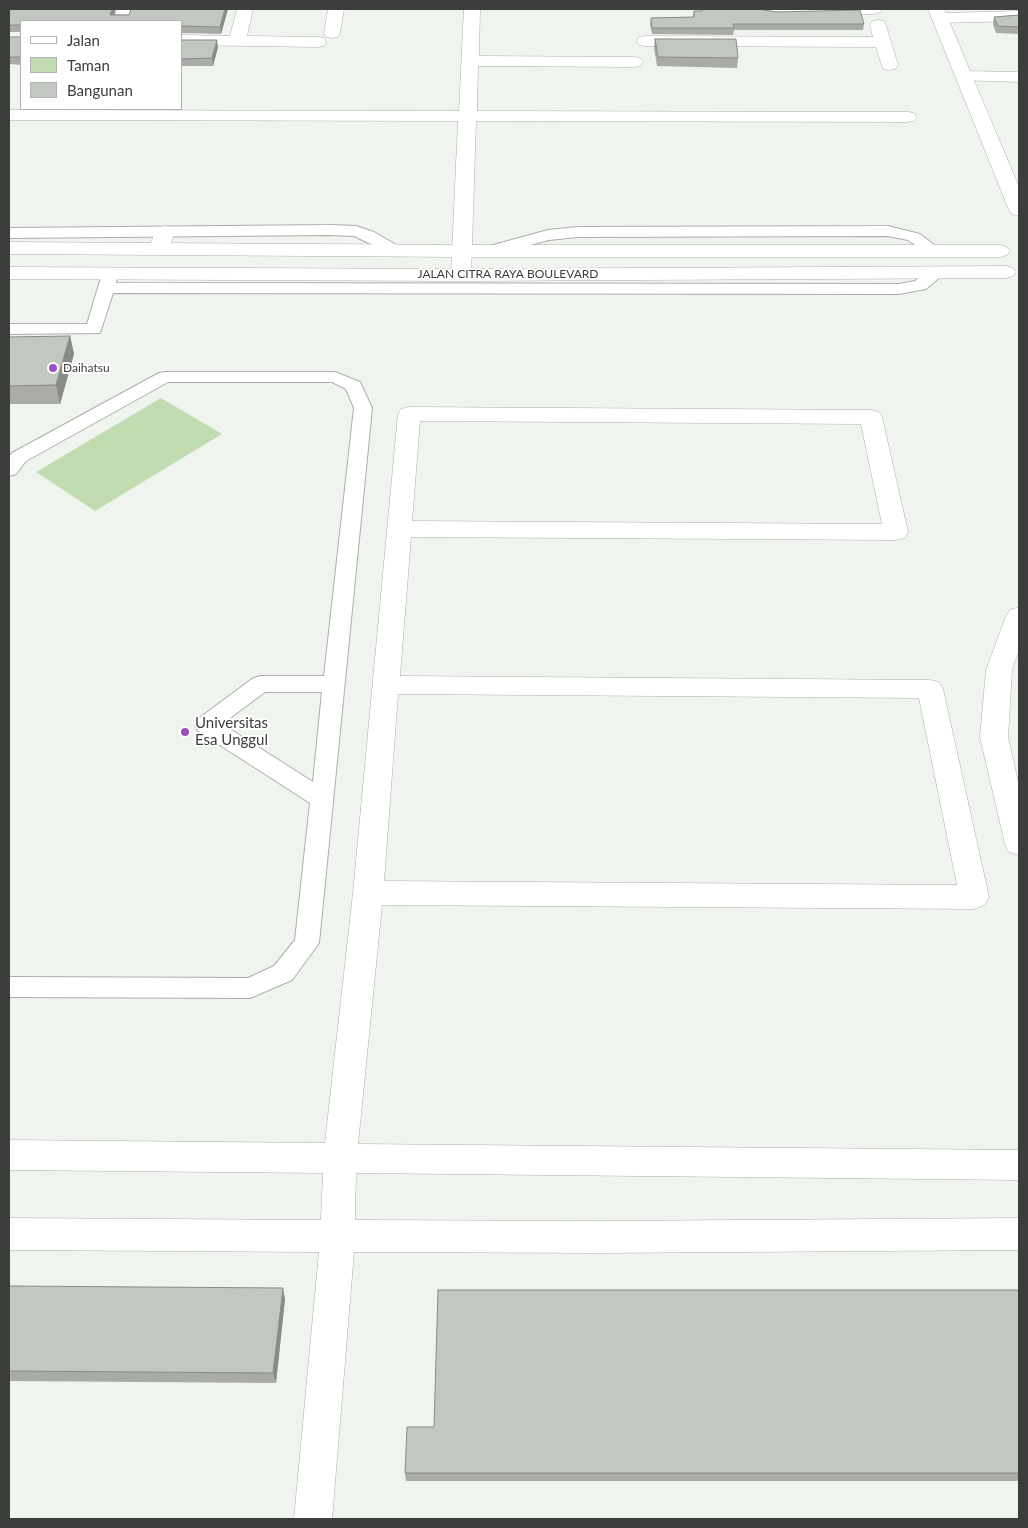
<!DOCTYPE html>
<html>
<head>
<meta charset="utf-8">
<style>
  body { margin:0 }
  #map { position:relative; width:1028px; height:1528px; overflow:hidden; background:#f0f4ee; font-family:Lato,sans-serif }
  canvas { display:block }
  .frame { position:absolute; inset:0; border:10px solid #3c3e3b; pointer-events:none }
  .legend { position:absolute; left:20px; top:20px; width:162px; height:90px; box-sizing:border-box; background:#fff; border:1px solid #b1b2b1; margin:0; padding:6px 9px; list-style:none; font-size:15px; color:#3c3e3b }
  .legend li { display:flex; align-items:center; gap:10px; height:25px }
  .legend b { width:25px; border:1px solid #b1b2b1 }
</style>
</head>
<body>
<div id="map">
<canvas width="1028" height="1528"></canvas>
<div class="frame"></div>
<ul class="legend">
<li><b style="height:6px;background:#fff"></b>Jalan</li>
<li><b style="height:14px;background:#c2dcb2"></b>Taman</li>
<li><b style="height:14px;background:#c3c7c1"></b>Bangunan</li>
</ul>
</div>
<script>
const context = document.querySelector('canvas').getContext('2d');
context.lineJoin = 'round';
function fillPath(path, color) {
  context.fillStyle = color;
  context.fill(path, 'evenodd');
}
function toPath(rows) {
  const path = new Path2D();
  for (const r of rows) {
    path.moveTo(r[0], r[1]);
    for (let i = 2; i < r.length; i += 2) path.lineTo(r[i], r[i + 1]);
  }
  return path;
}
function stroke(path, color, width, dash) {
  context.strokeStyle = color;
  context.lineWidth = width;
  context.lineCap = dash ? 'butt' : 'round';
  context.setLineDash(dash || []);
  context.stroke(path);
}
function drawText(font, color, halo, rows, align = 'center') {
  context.font = font + ' Lato,sans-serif';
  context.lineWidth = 4;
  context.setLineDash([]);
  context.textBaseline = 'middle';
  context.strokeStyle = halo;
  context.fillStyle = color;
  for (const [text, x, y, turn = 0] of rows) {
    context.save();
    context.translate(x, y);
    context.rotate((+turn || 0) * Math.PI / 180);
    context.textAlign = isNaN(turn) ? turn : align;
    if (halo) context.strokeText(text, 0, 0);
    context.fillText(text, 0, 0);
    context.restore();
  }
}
const green = toPath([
  [161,398,222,434,95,511,36,472]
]);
const lane = toPath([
  [330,225,356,226,374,232,398,246,400,249,398,252,392,254,354,236,330,235,9,238,9,228,330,225],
  [888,226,920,234,942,251,940,254,928,254,908,240,888,236,577,237,549,240,492,255,486,253,484,250,486,247,548,230,577,227,888,226],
  [938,267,944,268,946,272,926,289,899,294,113,293,100,333,9,334,9,324,87,324,102,274,104,270,110,269,116,270,118,274,116,283,899,284,915,281,932,268,938,267],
  [165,372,335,372,360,382,372,408,319,943,292,980,250,998,9,997,9,977,248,978,274,966,295,940,310,803,198,731,195,725,198,719,252,679,260,676,324,676,354,408,346,389,332,382,168,382,26,461,16,474,9,476,9,457,12,453,159,373,165,372],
  [265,692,322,692,313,782,222,724,265,692]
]);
const street = toPath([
  [117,9,133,9,129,21,113,21,117,9],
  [237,9,253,9,247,36,318,37,324,38,326,42,324,46,318,47,181,45,181,35,230,36,237,9],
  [328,9,344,9,340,33,338,37,332,38,326,37,324,33,328,9],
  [464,9,480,9,479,56,634,57,640,58,643,62,640,66,634,67,478,66,477,111,908,112,914,113,917,117,914,121,908,122,476,121,471,275,468,279,461,281,454,279,451,275,458,121,9,120,9,110,459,111,464,9],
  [752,9,882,9,880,12,874,14,775,16,754,12,752,9],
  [1019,11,1019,21,940,23,934,22,932,18,934,14,940,13,1019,11],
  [878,20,884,21,886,25,898,65,895,69,889,70,883,69,876,47,645,46,639,45,637,41,639,37,645,36,873,37,870,25,872,21,878,20],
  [964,71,1019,72,1019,82,958,80,955,76,958,72,964,71],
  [165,226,172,228,175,232,169,248,166,252,159,254,152,252,149,248,155,232,158,228,165,226],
  [409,407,871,410,879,412,882,417,908,532,905,538,896,540,411,537,400,676,930,680,939,682,943,689,989,897,984,905,974,909,382,905,358,1144,1019,1150,1019,1180,356,1173,355,1220,602,1221,1019,1218,1019,1250,602,1253,354,1252,332,1519,294,1519,319,1252,9,1250,9,1218,321,1220,323,1173,9,1170,9,1140,325,1143,353,893,398,414,401,409,409,407],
  [420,421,861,424,882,524,412,521,420,421],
  [398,694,919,698,957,885,384,881,398,694],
  [1019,607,1019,650,1012,670,1008,737,1019,786,1019,855,1009,852,1005,844,980,737,986,670,1006,616,1010,610,1019,607]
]);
const secondary = toPath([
  [928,9,944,9,1019,187,1019,216,1012,214,1009,210,928,9],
  [9,242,462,245,1000,245,1007,247,1010,251,1007,255,1000,257,462,257,9,254,9,242],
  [1006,266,1013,268,1016,272,1013,276,1006,278,461,281,9,279,9,267,461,269,1006,266]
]);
const wall = toPath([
  [9,9,129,15,228,9,221,34,181,33,181,21,21,21,21,65,9,64,9,37,21,37,21,32,9,32],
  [701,9,759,9,776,12,864,24,863,30,734,30,733,35,652,34,650,24,651,18,693,17,694,11,701,11],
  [987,9,1019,9,988,10],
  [1019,15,1019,34,996,33,993,24,994,17],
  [655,39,738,58,737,68,657,66,654,48],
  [181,40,218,47,213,66,181,66],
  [70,336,74,354,60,404,9,404,9,337],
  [9,1286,285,1299,276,1383,9,1381],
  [1019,1290,1019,1481,406,1481,405,1473,434,1427]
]);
const shadedWall = toPath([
  [112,9,116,9,112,21,110,15],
  [225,9,228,9,221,34,220,27],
  [217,40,218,47,213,66,212,58],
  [70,336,74,354,60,404,56,385],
  [283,1288,285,1299,276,1383,273,1373]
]);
const building = toPath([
  [9,9,112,9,110,15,129,15,131,9,225,9,220,27,181,26,181,21,21,21,21,57,9,57,9,37,21,37,21,25,9,25,9,9],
  [702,9,759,9,776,12,860,10,864,24,733,24,734,28,652,28,651,18,694,17,694,11,702,11,702,9],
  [1019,15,1019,27,998,26,994,17,1019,15],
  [655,39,736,39,738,58,658,57,655,39],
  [181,40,217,40,212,58,181,59,181,40],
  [70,336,56,385,9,386,9,337,70,336],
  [9,1286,283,1288,273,1373,9,1371,9,1286],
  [438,1290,1019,1290,1019,1473,405,1473,407,1427,434,1427,438,1290]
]);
const markers = [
  [53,368,5,"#9c4fc0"],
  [185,732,5,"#9c4fc0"]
];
const farStreetnames = [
  ["JALAN CITRA RAYA BOULEVARD",508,274]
];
const farPoinames = [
  ["Daihatsu",63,368]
];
const poiNames = [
  ["Universitas",195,723],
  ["Esa Unggul",195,740]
];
fillPath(green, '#c2dcb2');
stroke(lane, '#abafa9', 2);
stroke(street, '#abafa9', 1);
stroke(secondary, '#abafa9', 1);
fillPath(lane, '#fff');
fillPath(street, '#fff');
fillPath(secondary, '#fff');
fillPath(wall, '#a8aba6');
fillPath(shadedWall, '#888b87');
fillPath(building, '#c3c7c1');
stroke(building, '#888b87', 1);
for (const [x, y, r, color] of markers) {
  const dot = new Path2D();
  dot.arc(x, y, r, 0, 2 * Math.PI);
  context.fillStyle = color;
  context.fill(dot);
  stroke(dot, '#fff', 2);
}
drawText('12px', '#3c3e3b', '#fff', farStreetnames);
drawText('12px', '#3c3e3b', '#fff', farPoinames, 'left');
drawText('15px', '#3c3e3b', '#fff', poiNames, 'left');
</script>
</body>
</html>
